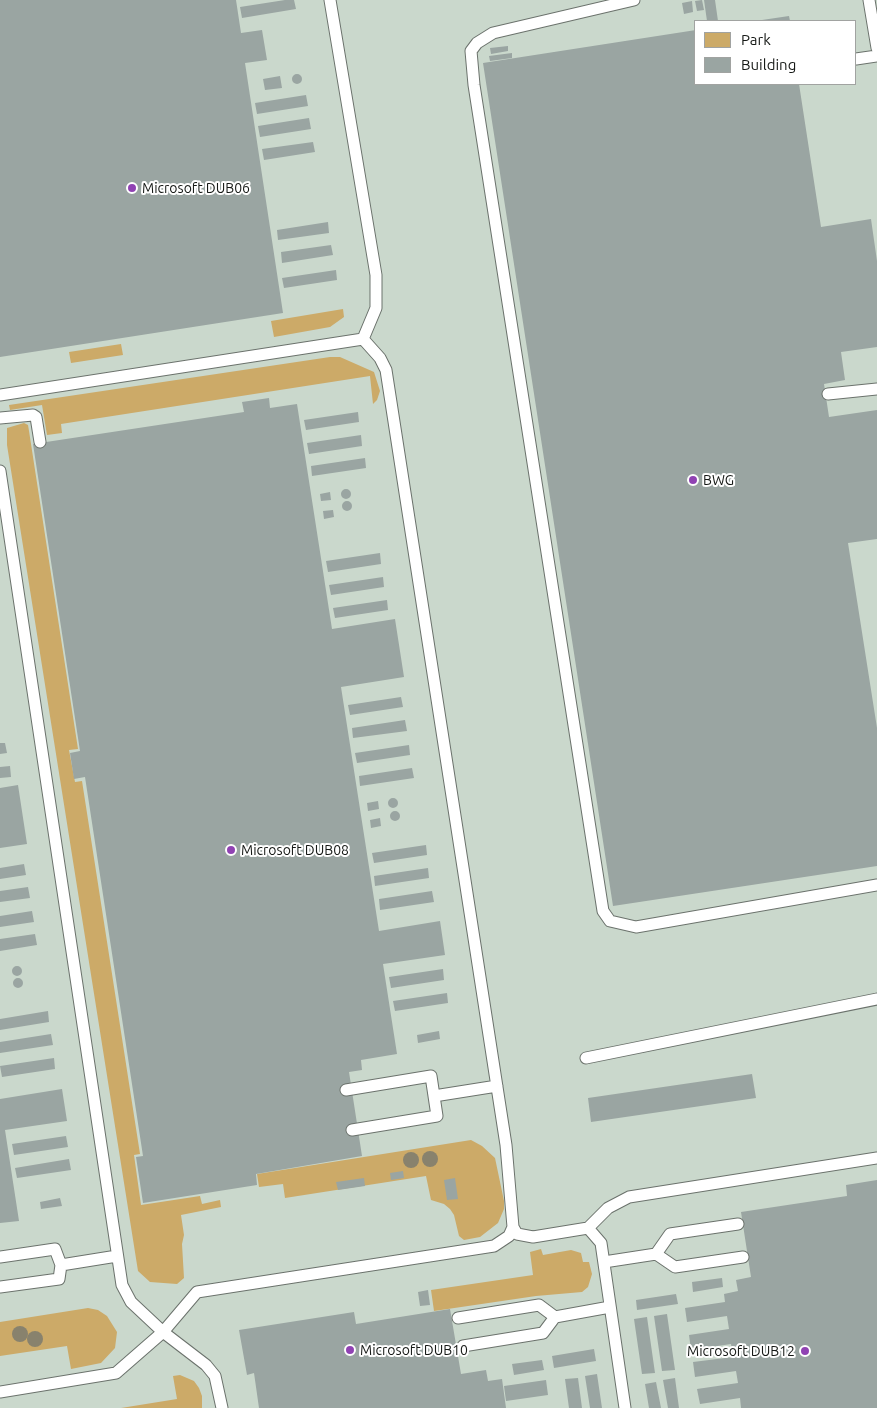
<!DOCTYPE html>
<html>
<head>
<meta charset="utf-8">
<style>
  body { margin:0 }
  #map { position:relative; width:877px; height:1408px; overflow:hidden; background:#d9e1da; font-family:Ubuntu,sans-serif }
  canvas { display:block }
  .legend { position:absolute; left:694px; top:20px; width:162px; height:65px; box-sizing:border-box; background:#fff; border:1px solid #a1a3a1; margin:0; padding:6px 9px; list-style:none; font-size:15px; color:#151815 }
  .legend li { display:flex; align-items:center; gap:10px; height:25px }
  .legend b { width:25px; border:1px solid #a1a3a1 }
</style>
</head>
<body>
<div id="map">
<canvas width="877" height="1408"></canvas>
<ul class="legend">
<li><b style="height:14px;background:#ccaa68"></b>Park</li>
<li><b style="height:14px;background:#9aa5a2"></b>Building</li>
</ul>
</div>
<script>
const context = document.querySelector('canvas').getContext('2d');
context.lineJoin = 'round';
function fillPath(path, color) {
  context.fillStyle = color;
  context.fill(path, 'evenodd');
}
function toPath(rows) {
  const path = new Path2D();
  for (const r of rows) {
    if (r.length === 3) {
      path.moveTo(r[0] + r[2], r[1]);
      path.arc(r[0], r[1], r[2], 0, 2 * Math.PI);
      continue;
    }
    path.moveTo(r[0], r[1]);
    for (let i = 2; i < r.length; i += 2) path.lineTo(r[i], r[i + 1]);
  }
  return path;
}
function stroke(path, color, width, dash) {
  context.strokeStyle = color;
  context.lineWidth = width;
  context.lineCap = dash ? 'butt' : 'round';
  context.setLineDash(dash || []);
  context.stroke(path);
}
function drawText(font, color, halo, rows, align = 'center') {
  context.font = font + ' Ubuntu,sans-serif';
  context.lineWidth = 4;
  context.setLineDash([]);
  context.textBaseline = 'middle';
  context.strokeStyle = halo;
  context.fillStyle = color;
  for (const [text, x, y, turn = 0] of rows) {
    context.save();
    context.translate(x, y);
    context.rotate((+turn || 0) * Math.PI / 180);
    context.textAlign = isNaN(turn) ? turn : align;
    if (halo) context.strokeText(text, 0, 0);
    context.fillText(text, 0, 0);
    context.restore();
  }
}
const built = toPath([
  [0,0,877,0,877,1408,0,1408],
  [696,21,856,21,856,84,696,84]
]);
const green = toPath([
  [343,309,344,317,330,327,274,337,271,321],
  [121,344,123,355,71,363,69,352],
  [330,357,340,357,374,372,380,391,377,400,373,404,370,376,61,424,62,433,47,435,42,405,10,410,9,405],
  [24,423,28,425,29,431,78,749,69,750,75,782,82,781,140,1154,134,1155,141,1205,200,1196,202,1204,220,1200,221,1207,181,1215,184,1235,182,1244,184,1278,177,1284,150,1282,138,1271,7,445,7,428],
  [471,1140,482,1146,495,1158,504,1201,504,1209,498,1223,480,1237,464,1240,459,1236,454,1215,450,1209,444,1204,431,1200,426,1176,285,1198,283,1184,259,1187,257,1174],
  [541,1249,543,1255,571,1250,581,1253,583,1262,589,1262,592,1274,588,1287,582,1292,536,1296,434,1311,431,1290,533,1275,530,1252],
  [88,1308,98,1310,107,1316,117,1332,115,1348,101,1363,71,1369,67,1346,0,1356,0,1322],
  [180,1375,194,1381,199,1388,202,1396,202,1408,121,1408,177,1399,173,1376]
]);
const building = toPath([
  [0,0,236,0,241,33,262,30,267,60,245,63,283,313,0,357],
  [285,0,294,0,296,9,242,18,240,7],
  [702,0,704,10,697,11,695,1],
  [704,0,715,0,718,21,707,21],
  [692,1,693,12,684,14,682,3],
  [789,16,790,21,762,21,762,20],
  [696,30,696,84,799,84,821,227,871,219,877,261,877,347,841,352,845,380,824,384,829,417,877,410,877,539,848,543,877,728,877,866,613,906,483,63],
  [508,46,508,51,491,54,490,48],
  [512,53,512,58,490,61,489,56],
  [297,79,5],
  [280,76,282,88,265,90,263,79],
  [306,95,308,106,257,114,255,103],
  [309,118,311,129,260,137,258,126],
  [313,142,315,152,264,160,262,149],
  [328,222,329,233,278,240,277,230],
  [331,245,333,255,282,263,281,252],
  [336,270,337,280,284,288,282,278],
  [269,398,270,408,297,404,332,629,395,619,404,677,341,687,379,931,440,921,445,955,383,964,397,1054,361,1060,362,1070,349,1072,362,1156,256,1174,257,1185,143,1203,136,1157,143,1156,85,777,74,779,70,753,80,751,33,444,244,412,242,402],
  [358,412,359,422,306,430,304,420],
  [361,435,362,446,309,454,307,443],
  [365,458,366,468,312,476,311,466],
  [346,494,5],
  [330,492,331,500,321,501,320,494],
  [347,506,5],
  [333,510,334,517,324,519,323,511],
  [380,553,381,564,328,572,326,561],
  [383,577,384,587,331,595,329,585],
  [387,600,388,610,335,618,333,608],
  [401,697,403,707,350,715,348,705],
  [405,720,407,731,353,738,352,728],
  [0,743,5,743,7,753,0,754],
  [409,745,410,755,357,763,355,753],
  [10,766,11,777,0,778,0,767],
  [412,768,414,778,360,786,359,776],
  [18,785,27,844,0,848,0,788],
  [393,803,5],
  [378,801,379,809,368,811,367,803],
  [395,816,5],
  [380,818,381,826,371,828,370,820],
  [426,845,427,855,374,863,372,853],
  [24,864,26,875,0,879,0,868],
  [428,868,429,878,375,886,374,876],
  [28,887,30,898,0,902,0,891],
  [432,891,434,902,380,910,379,899],
  [32,911,34,922,0,927,0,916],
  [35,934,37,945,0,951,0,939],
  [17,971,5],
  [443,969,444,980,391,988,389,977],
  [18,983,5],
  [447,993,448,1003,395,1011,393,1001],
  [48,1011,49,1022,0,1030,0,1019],
  [439,1031,440,1039,418,1043,417,1035],
  [51,1034,53,1045,0,1053,0,1042],
  [54,1058,55,1069,2,1077,0,1066],
  [752,1074,756,1098,591,1122,588,1098],
  [62,1089,67,1121,5,1130,19,1221,0,1223,0,1099],
  [66,1136,68,1147,14,1155,12,1144],
  [69,1159,71,1170,17,1178,15,1168],
  [403,1171,404,1178,391,1180,390,1173],
  [364,1178,365,1186,338,1190,336,1182],
  [455,1178,458,1199,447,1200,444,1180],
  [877,1180,877,1408,741,1408,740,1398,700,1404,697,1389,738,1383,736,1371,695,1377,693,1362,733,1357,731,1344,691,1350,689,1335,729,1329,727,1316,687,1322,685,1308,725,1302,724,1294,738,1291,736,1280,751,1277,741,1212,847,1196,846,1185],
  [60,1198,62,1206,41,1209,40,1202],
  [722,1278,723,1287,693,1292,692,1282],
  [428,1290,430,1305,420,1306,418,1292],
  [676,1294,678,1304,637,1310,636,1300],
  [450,1309,461,1374,486,1370,488,1381,502,1379,506,1408,259,1408,254,1373,247,1375,239,1330,354,1312,356,1324],
  [667,1314,675,1370,662,1371,654,1316],
  [647,1317,655,1373,642,1374,634,1319],
  [594,1349,596,1361,554,1368,552,1356],
  [542,1360,544,1370,514,1375,512,1364],
  [597,1374,602,1408,590,1408,585,1376],
  [578,1378,582,1408,569,1408,565,1379],
  [675,1378,679,1408,668,1408,663,1380],
  [546,1380,548,1395,506,1401,504,1386],
  [656,1382,661,1408,649,1408,645,1384]
]);
const service = toPath([
  [634,0,493,33,477,43,471,51,474,85,603,911,610,921,636,927,877,885],
  [869,0,877,48],
  [856,59,877,56],
  [828,394,877,389],
  [0,395,363,339,376,308,376,275,330,0],
  [0,418,33,415,36,417,40,442],
  [0,471,122,1285,131,1302,163,1332,116,1373,0,1392],
  [586,1058,877,999],
  [346,1090,431,1076,437,1116,352,1130],
  [434,1096,497,1086],
  [738,1224,670,1234,656,1254,675,1267,743,1257],
  [513,1227,517,1234,533,1237,588,1228,608,1208,629,1197,877,1158],
  [588,1228,601,1243,625,1408],
  [0,1257,55,1249,61,1265,59,1279,0,1287],
  [604,1262,656,1254],
  [61,1265,117,1256],
  [555,1317,610,1307],
  [458,1318,539,1305,555,1317,543,1333,463,1346],
  [222,1408,215,1376,206,1365,163,1332,197,1292,494,1246,509,1236,513,1227,506,1145,386,370,380,358,363,339]
]);
const trees = [
  [430,1159],
  [411,1160],
  [20,1334],
  [35,1339]
];
const markers = [
  [132,188,5,"#9042b3"],
  [693,480,5,"#9042b3"],
  [231,850,5,"#9042b3"],
  [350,1350,5,"#9042b3"],
  [805,1351,5,"#9042b3"]
];
const poiNames = [
  ["Microsoft DUB06",142,188],
  ["BWG",703,480],
  ["Microsoft DUB08",241,850],
  ["Microsoft DUB10",360,1350],
  ["Microsoft DUB12",795,1351,"right"]
];
fillPath(built, '#cad8cc');
fillPath(green, '#ccaa68');
fillPath(building, '#9aa5a2');
stroke(service, '#6b726c', 13);
stroke(service, '#fff', 11);
context.fillStyle = '#88826d';
for (const [x, y] of trees) {
  context.beginPath();
  context.arc(x, y, 8, 0, 2 * Math.PI);
  context.fill();
}
for (const [x, y, r, color] of markers) {
  const dot = new Path2D();
  dot.arc(x, y, r, 0, 2 * Math.PI);
  context.fillStyle = color;
  context.fill(dot);
  stroke(dot, '#fff', 2);
}
drawText('14px', '#151815', '#fff', poiNames, 'left');
</script>
</body>
</html>
